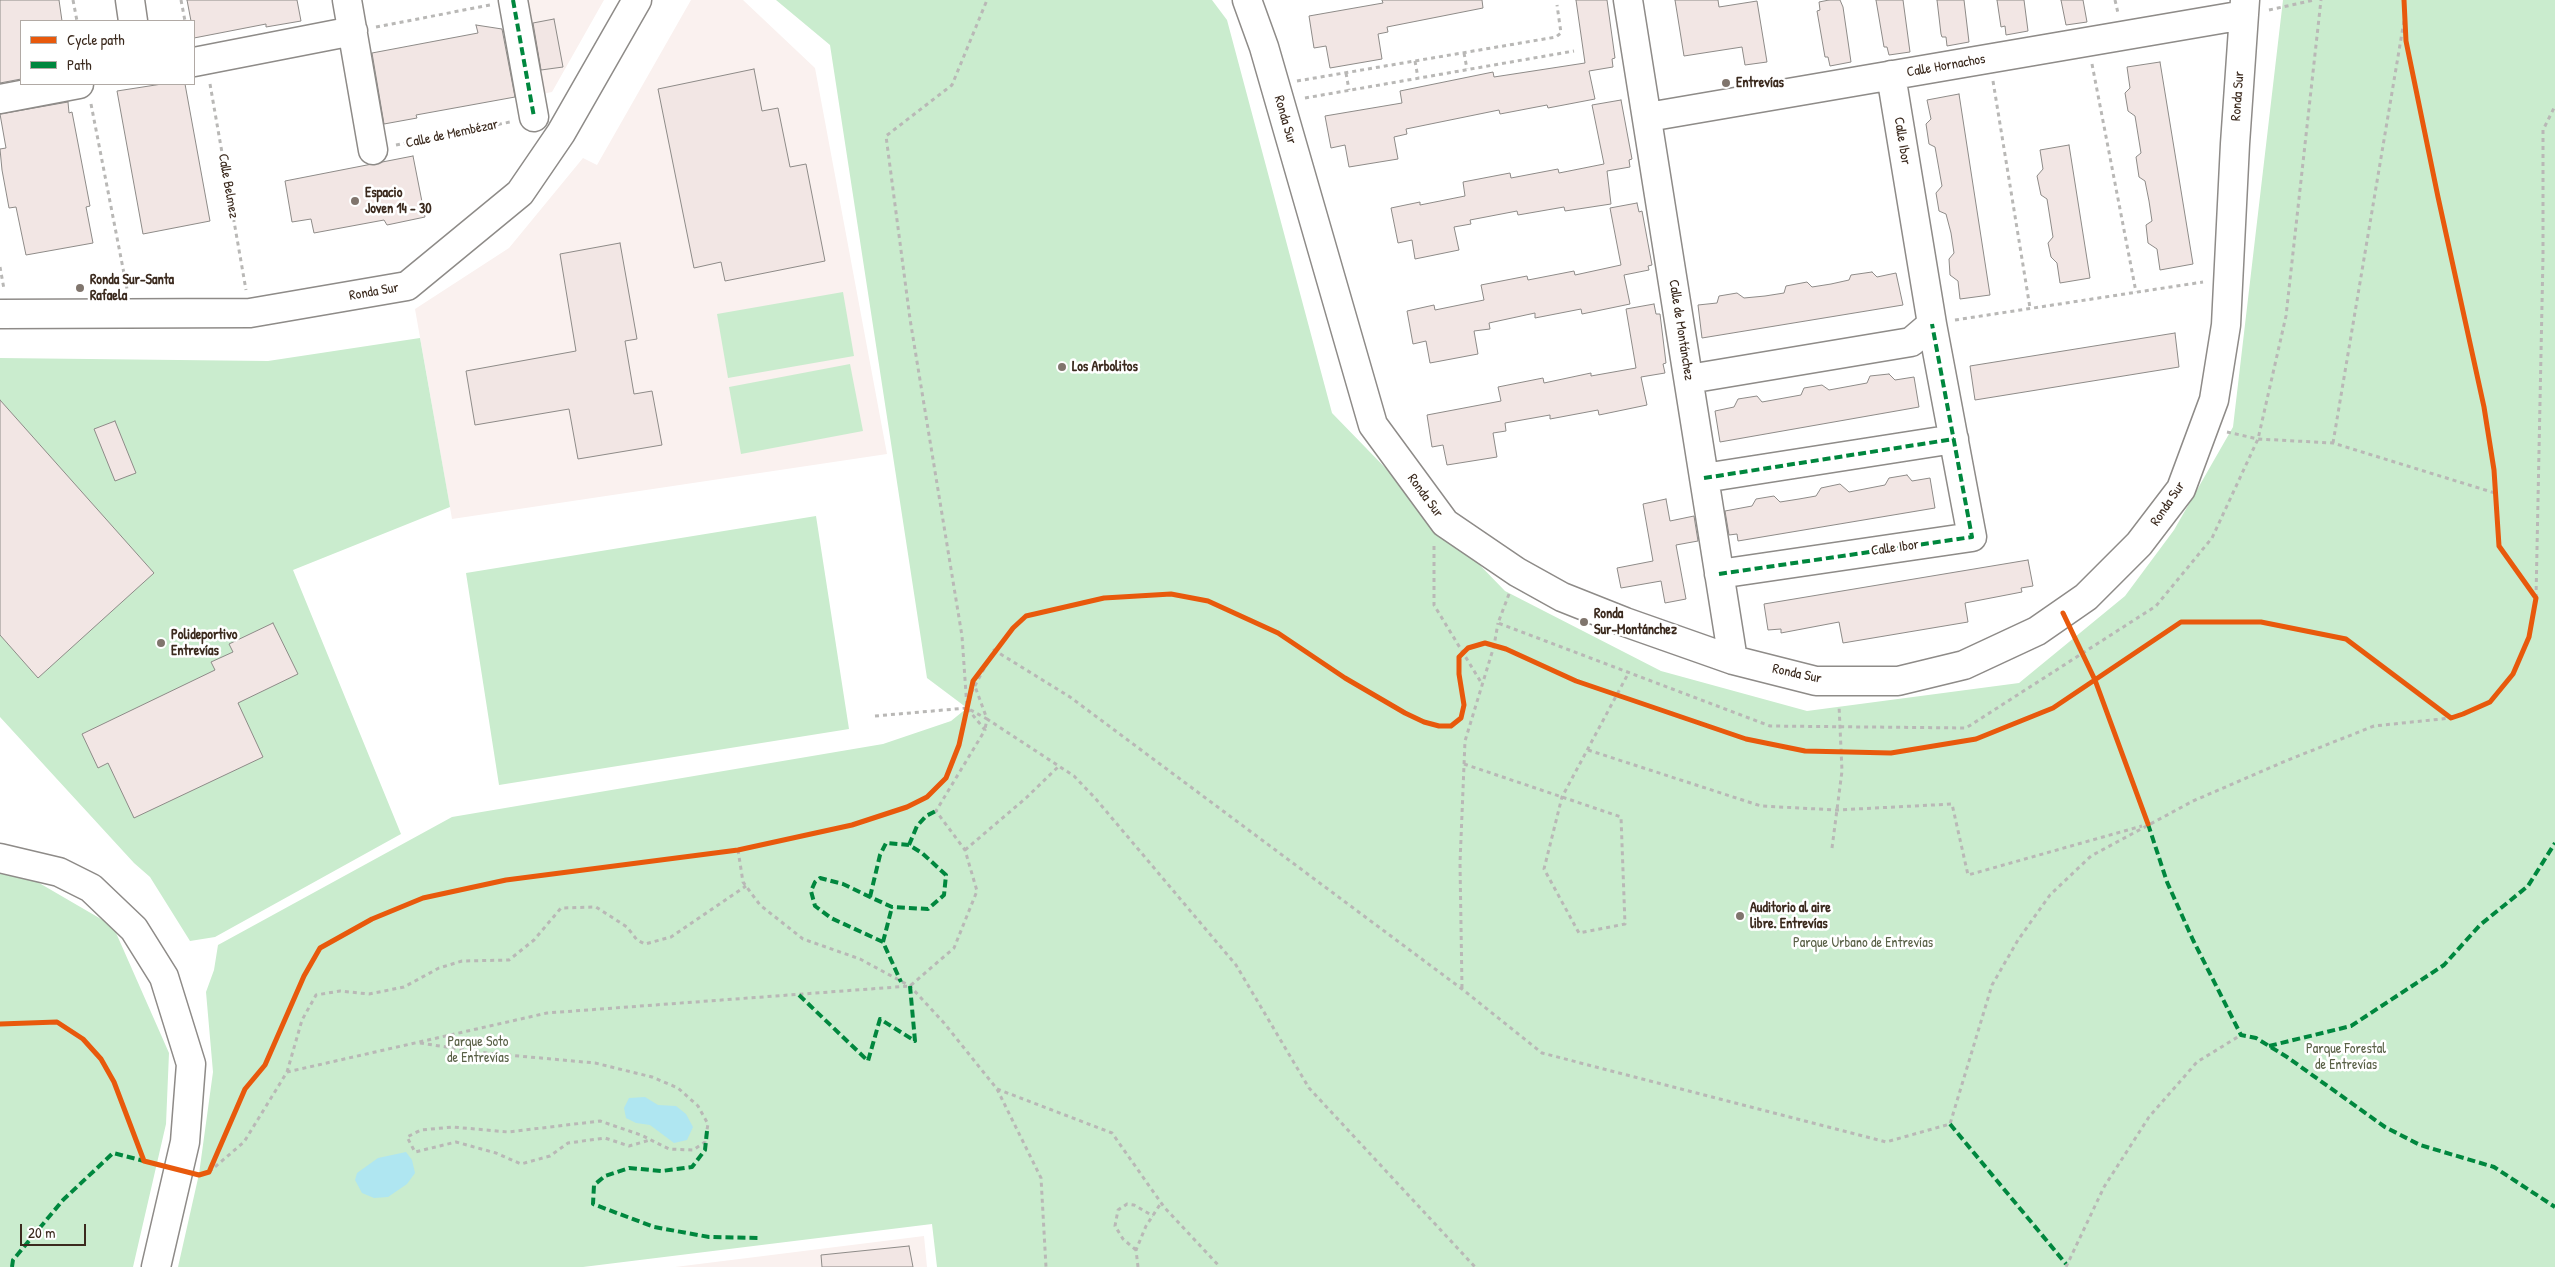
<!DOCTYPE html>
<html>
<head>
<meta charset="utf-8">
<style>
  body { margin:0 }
  #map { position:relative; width:2555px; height:1267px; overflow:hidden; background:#fff; font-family:"Patrick Hand",sans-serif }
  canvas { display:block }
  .legend { position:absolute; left:20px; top:20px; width:175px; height:65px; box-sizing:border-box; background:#fff; border:1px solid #b1aaa5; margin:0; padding:6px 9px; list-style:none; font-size:15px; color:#3b2a1e }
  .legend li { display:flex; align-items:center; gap:10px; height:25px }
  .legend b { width:25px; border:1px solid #b1aaa5 }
  .scale { position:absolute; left:20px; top:1224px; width:66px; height:22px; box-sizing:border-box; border:2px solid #3b2a1e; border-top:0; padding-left:6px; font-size:15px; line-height:18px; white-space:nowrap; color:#3b2a1e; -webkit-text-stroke:4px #fff; paint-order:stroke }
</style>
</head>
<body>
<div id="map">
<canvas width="2555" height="1267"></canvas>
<ul class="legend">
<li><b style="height:6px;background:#e8590c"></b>Cycle path</li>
<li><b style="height:6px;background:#00873e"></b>Path</li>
</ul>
<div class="scale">20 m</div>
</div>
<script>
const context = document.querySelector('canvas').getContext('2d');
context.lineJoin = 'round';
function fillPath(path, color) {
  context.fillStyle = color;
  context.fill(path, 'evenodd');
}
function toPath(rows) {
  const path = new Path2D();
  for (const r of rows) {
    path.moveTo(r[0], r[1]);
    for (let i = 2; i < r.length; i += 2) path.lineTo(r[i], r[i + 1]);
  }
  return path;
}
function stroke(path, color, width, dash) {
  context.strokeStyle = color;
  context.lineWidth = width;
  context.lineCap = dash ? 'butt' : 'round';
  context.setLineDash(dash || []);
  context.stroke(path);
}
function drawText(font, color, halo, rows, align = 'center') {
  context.font = font + ' "Patrick Hand",sans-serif';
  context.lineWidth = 5;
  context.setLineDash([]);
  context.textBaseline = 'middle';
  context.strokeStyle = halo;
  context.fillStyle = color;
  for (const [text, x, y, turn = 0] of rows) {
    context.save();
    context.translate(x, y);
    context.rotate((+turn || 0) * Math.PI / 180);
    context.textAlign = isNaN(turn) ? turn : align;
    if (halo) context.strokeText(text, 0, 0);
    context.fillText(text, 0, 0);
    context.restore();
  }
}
const built = toPath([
  [519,0,604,0,552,92,537,95],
  [691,0,743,0,815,68,887,454,452,519,415,309,509,248,583,158,597,165],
  [924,1236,927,1267,675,1267]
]);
const green = toPath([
  [776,0,1212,0,1227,20,1332,413,1505,591,1661,671,1807,711,2019,683,2125,596,2174,530,2233,427,2283,0,2555,0,2555,1267,937,1267,932,1224,583,1267,178,1267,199,1174,213,1072,206,992,214,970,218,945,452,817,883,744,951,721,967,708,927,678,830,45],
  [843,292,854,356,728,378,717,314],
  [420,338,450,507,293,570,401,834,215,937,190,941,150,877,134,863,0,717,0,358,268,361],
  [850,364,863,431,741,454,729,387],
  [816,516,849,729,499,785,466,573],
  [10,866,113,926,169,1053,166,1124,133,1267,0,1267,0,870]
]);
const water = toPath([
  [645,1097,658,1105,676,1106,686,1114,693,1127,687,1140,674,1143,650,1125,636,1123,626,1118,624,1108,629,1098],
  [406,1152,412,1160,415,1173,407,1184,388,1197,374,1198,362,1193,355,1180,357,1173,378,1158]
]);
const building = toPath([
  [0,0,59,0,62,21,21,21,21,79,0,83,0,0],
  [187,0,297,0,301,21,266,27,266,24,194,38,194,21,191,21,187,0],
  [1382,0,1482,0,1483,8,1387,27,1388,32,1378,34,1382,59,1330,68,1326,46,1314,48,1309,16,1383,3,1382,0],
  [1576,0,1607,0,1615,58,1612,59,1613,67,1589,71,1595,99,1548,108,1547,105,1500,114,1499,110,1406,129,1407,134,1394,137,1398,159,1349,167,1345,145,1331,148,1325,116,1402,103,1400,91,1493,72,1494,77,1585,63,1576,0],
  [1675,0,1718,0,1719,7,1757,1,1767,62,1745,65,1742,47,1684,56,1675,0],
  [1829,0,1840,0,1843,7,1851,62,1830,66,1828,57,1825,57,1817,11,1820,10,1819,2,1829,0],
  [1876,0,1903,0,1910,52,1889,55,1887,47,1884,47,1876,0],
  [1937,0,1964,0,1969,42,1947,46,1946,37,1942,37,1941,34,1937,0],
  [1997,0,2024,0,2028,31,2006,35,2005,26,2001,27,1997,0],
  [2061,0,2083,0,2087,22,2066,25,2061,0],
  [554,19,563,67,541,70,533,23,554,19],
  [476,25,502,29,515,97,416,115,417,118,384,124,372,53,478,33,476,25],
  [2160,62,2193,264,2160,270,2157,249,2148,243,2146,225,2152,221,2149,201,2145,181,2139,177,2136,157,2141,153,2135,116,2128,111,2125,93,2130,88,2127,67,2160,62],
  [754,69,762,111,778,108,790,167,806,164,825,261,725,281,721,262,694,268,658,89,754,69],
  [162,84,185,84,210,221,143,234,117,91,162,84],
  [1959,94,1990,295,1960,299,1958,281,1950,275,1949,259,1954,253,1951,233,1946,214,1939,211,1936,193,1942,186,1935,147,1929,144,1926,124,1931,119,1927,100,1959,94],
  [1621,100,1632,159,1629,160,1630,167,1607,171,1611,204,1565,211,1564,207,1518,215,1517,211,1470,220,1471,224,1454,227,1459,250,1415,259,1412,240,1398,243,1391,208,1420,202,1420,205,1465,196,1463,182,1510,173,1511,178,1558,169,1559,173,1604,164,1592,105,1621,100],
  [68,102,69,113,72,112,90,206,86,207,93,243,26,255,16,207,9,208,2,170,0,149,6,148,0,114,68,102],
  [2069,145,2090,278,2060,283,2057,263,2051,257,2048,243,2053,237,2047,199,2041,195,2037,176,2043,169,2040,150,2069,145],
  [413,156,425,217,387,225,384,220,314,233,311,219,292,222,285,181,413,156],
  [1637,203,1639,212,1642,211,1652,265,1648,266,1649,270,1624,275,1630,304,1582,314,1581,309,1535,318,1535,313,1489,323,1490,329,1474,331,1478,354,1430,363,1426,341,1413,344,1407,311,1434,305,1435,310,1484,300,1481,285,1527,276,1528,280,1574,271,1575,275,1621,265,1610,208,1637,203],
  [620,243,637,339,625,341,634,394,652,391,662,445,578,459,569,409,475,425,466,371,576,351,560,254,620,243],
  [1872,272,1877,277,1896,273,1903,305,1702,338,1698,305,1717,303,1719,296,1737,293,1744,298,1765,296,1784,293,1786,286,1807,282,1812,287,1831,284,1849,280,1851,275,1872,272],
  [1654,304,1656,314,1660,314,1666,363,1663,364,1665,373,1641,377,1647,405,1599,415,1598,410,1550,419,1550,415,1505,423,1506,431,1493,433,1497,457,1447,465,1443,445,1432,447,1427,415,1501,401,1498,387,1543,378,1544,383,1591,373,1591,376,1636,368,1626,309,1654,304],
  [2175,333,2179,367,1975,400,1970,366,2175,333],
  [1889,374,1895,380,1914,377,1919,407,1720,442,1715,411,1734,407,1738,399,1757,396,1762,402,1801,395,1804,388,1822,385,1829,390,1867,383,1870,376,1889,374],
  [0,400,154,573,38,678,0,635,0,400],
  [115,421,136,473,115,481,94,429,115,421],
  [1907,475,1912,481,1930,478,1935,508,1738,541,1737,534,1729,535,1725,511,1752,506,1756,499,1774,496,1780,502,1799,499,1816,496,1821,488,1840,484,1849,492,1885,485,1889,478,1907,475],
  [1666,499,1670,521,1694,516,1698,541,1676,545,1686,599,1665,603,1661,581,1621,588,1617,568,1653,561,1643,504,1666,499],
  [2028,560,2033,586,2021,588,2022,592,1965,603,1968,622,1843,643,1839,622,1781,633,1781,629,1768,630,1764,604,2028,560],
  [273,623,298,674,238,703,263,757,134,818,108,763,98,768,82,734,215,670,211,662,233,652,229,644,273,623],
  [909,1246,913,1267,822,1267,821,1255,909,1246]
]);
const path = toPath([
  [73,0,77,21],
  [181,0,185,21],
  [2115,0,2118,13],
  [2269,10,2314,0],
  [376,27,490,5],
  [1464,53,1467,69],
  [1415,61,1418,78],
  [2092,64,2136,292],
  [1346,73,1349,90],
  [1297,81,1556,37,1561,33,1557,5],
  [1993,81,2030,308],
  [210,84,246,290],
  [1305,98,1574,51],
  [91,104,127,289],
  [396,145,510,122],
  [0,267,4,289],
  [1955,320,2203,282],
  [2227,432,2258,439,2333,443,2495,493],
  [2333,443,2404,21],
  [1434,546,1434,605,1482,684],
  [1509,594,1498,623,1770,726,1966,728,2156,606,2212,538,2258,439,2286,316,2321,0],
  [2536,598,2543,256,2543,130,2555,106],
  [973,681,987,719,1074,776,1095,798,1236,965,1309,1088,1475,1267],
  [971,693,994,650,1070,697,1462,989,1542,1053,1886,1142,1950,1124,1992,985,2018,940,2050,895,2091,856,2193,801,2288,760,2374,726,2451,718],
  [875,716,967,708,987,719,985,729],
  [1588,750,1761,806,1837,810,1952,804,1968,875,2142,826],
  [1464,764,1562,797,1621,817,1625,924,1579,933,1544,869,1562,797,1629,672],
  [1832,848,1842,771,1839,705],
  [738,850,743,882,760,905,803,939,860,959,910,986,944,1023,997,1089,1041,1178,1046,1267],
  [965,850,1026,798,1059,766],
  [1462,988,1460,863,1465,741,1494,646,1498,623],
  [420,1043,486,1053,595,1063,652,1077,678,1088,698,1106,708,1124,705,1142,693,1150,669,1149,641,1135,600,1121,508,1132,453,1127,421,1130,407,1137,415,1152,456,1142,496,1153,521,1164,550,1156,568,1143,605,1138,629,1146,650,1140],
  [287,1072,302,1020,316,995,340,991,369,994,404,987,439,968,462,961,509,960,534,940,561,908,596,907,627,927,637,940,645,944,671,937,746,886],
  [997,1089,1112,1133,1164,1207,1220,1267],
  [209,1172,244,1142,287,1072,547,1013,910,986,954,948,977,891,965,850,936,811,985,730,967,708,962,636,910,319,886,136,952,85,987,0],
  [1136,1250,1123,1239,1115,1226,1118,1210,1127,1204,1134,1205,1153,1216],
  [1138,1267,1136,1250,1146,1226,1161,1203],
  [2066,1267,2104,1187,2149,1117,2197,1062,2241,1035]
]);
const minor = toPath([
  [130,0,133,21],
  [347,0,373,150],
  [513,0,534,117],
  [1247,0,1264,47,1373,425,1445,523,1517,572,1562,597,1625,622,1733,660,1816,681,1898,681,1964,665,2037,631,2086,597,2139,544,2181,489,2214,400,2226,325,2235,144,2245,0],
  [1628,0,1733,660],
  [194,62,353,31],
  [0,99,79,84],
  [1648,117,2244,15],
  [0,314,250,313,407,286,520,193,561,133,637,0],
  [1689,379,1911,342,1932,324,1891,75],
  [1704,478,1954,439],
  [1719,574,1972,537,1932,324],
  [0,858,59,872,91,888,134,929,164,977,191,1064,185,1142,156,1267]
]);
const quiet = toPath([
  [513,0,534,117],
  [1704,478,1954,439],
  [1719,574,1972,537,1932,324],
  [2148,824,2167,882,2193,940,2241,1035,2256,1038,2287,1057,2385,1127,2420,1145,2494,1167,2555,1207],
  [909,845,917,826,926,816,936,811],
  [870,897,880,855,886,843,909,845,922,853,946,875,944,895,928,909,892,907,870,897,843,884,820,878,815,882,811,891,815,906,831,918,883,942,901,982],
  [883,942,892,907],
  [799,995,868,1061,880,1019,915,1041,910,986],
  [2269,1046,2351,1026,2444,965,2480,925,2528,886,2555,843],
  [1950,1124,2066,1264],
  [707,1131,705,1150,692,1167,662,1171,629,1168,605,1176,594,1185,593,1204,654,1227,709,1237,761,1238],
  [12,1267,13,1260,63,1200,113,1153,144,1161]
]);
const cycleway = toPath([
  [2063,613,2095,680,2148,824],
  [0,1024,57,1022,83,1039,101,1059,114,1082,144,1161,199,1175,209,1172,245,1089,265,1065,304,976,320,948,372,919,423,898,506,880,738,850,852,825,907,807,927,797,946,778,959,745,973,681,1013,628,1026,616,1104,598,1171,594,1208,601,1278,633,1345,678,1405,713,1424,722,1439,726,1451,726,1461,718,1464,705,1459,674,1459,657,1468,648,1485,643,1506,649,1576,681,1746,739,1805,751,1891,753,1976,739,2053,708,2181,622,2261,622,2346,639,2451,718,2463,714,2490,702,2513,674,2529,637,2536,598,2499,546,2494,470,2484,407,2438,197,2406,41,2404,0]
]);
const markers = [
  [1726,83,5,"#80756d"],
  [355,201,5,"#80756d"],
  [80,288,5,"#80756d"],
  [1062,367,5,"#80756d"],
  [1584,622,5,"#80756d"],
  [161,643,5,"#80756d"],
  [1740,916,5,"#80756d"]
];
const streetNames = [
  ["Calle Hornachos",1946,66,-10],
  ["Ronda Sur",2238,96,-86],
  ["Ronda Sur",1285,120,74],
  ["Calle de Membézar",452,134,-12],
  ["Calle Ibor",1902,141,81],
  ["Calle Belmez",228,186,80],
  ["Ronda Sur",374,292,-10],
  ["Calle de Montánchez",1681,330,81],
  ["Ronda Sur",1425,496,54],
  ["Ronda Sur",2168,504,-56],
  ["Calle Ibor",1895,548,-8],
  ["Ronda Sur",1797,674,12]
];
const poiNames = [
  ["Entrevías",1736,83],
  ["Espacio",365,193],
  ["Joven 14 - 30",365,209],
  ["Ronda Sur-Santa",90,280],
  ["Rafaela",90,296],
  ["Los Arbolitos",1072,367],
  ["Ronda",1594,614],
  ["Sur-Montánchez",1594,630],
  ["Polideportivo",171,635],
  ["Entrevías",171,651],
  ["Auditorio al aire",1750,908],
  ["libre. Entrevías",1750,924]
];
const parkNames = [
  ["Parque Urbano de Entrevías",1863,943],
  ["Parque Soto",478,1042],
  ["de Entrevías",478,1058],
  ["Parque Forestal",2346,1049],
  ["de Entrevías",2346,1065]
];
fillPath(built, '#faf1ef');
fillPath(green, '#caecce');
fillPath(water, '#afe6f1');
fillPath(building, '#f2e6e4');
stroke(building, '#8e8b88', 1);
stroke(minor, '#8e8b88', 31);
stroke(path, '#b9b8b6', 3, [4, 4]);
stroke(minor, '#fff', 28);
stroke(quiet, '#00873e', 4, [8, 4]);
stroke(cycleway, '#e8590c', 5);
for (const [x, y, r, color] of markers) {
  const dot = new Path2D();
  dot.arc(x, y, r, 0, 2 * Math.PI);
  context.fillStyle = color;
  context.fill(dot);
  stroke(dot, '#fff', 2);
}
drawText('14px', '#3b2a1e', '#fff', streetNames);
drawText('bold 14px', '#3b2a1e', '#fff', poiNames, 'left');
drawText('14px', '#596046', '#fff', parkNames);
</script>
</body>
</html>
